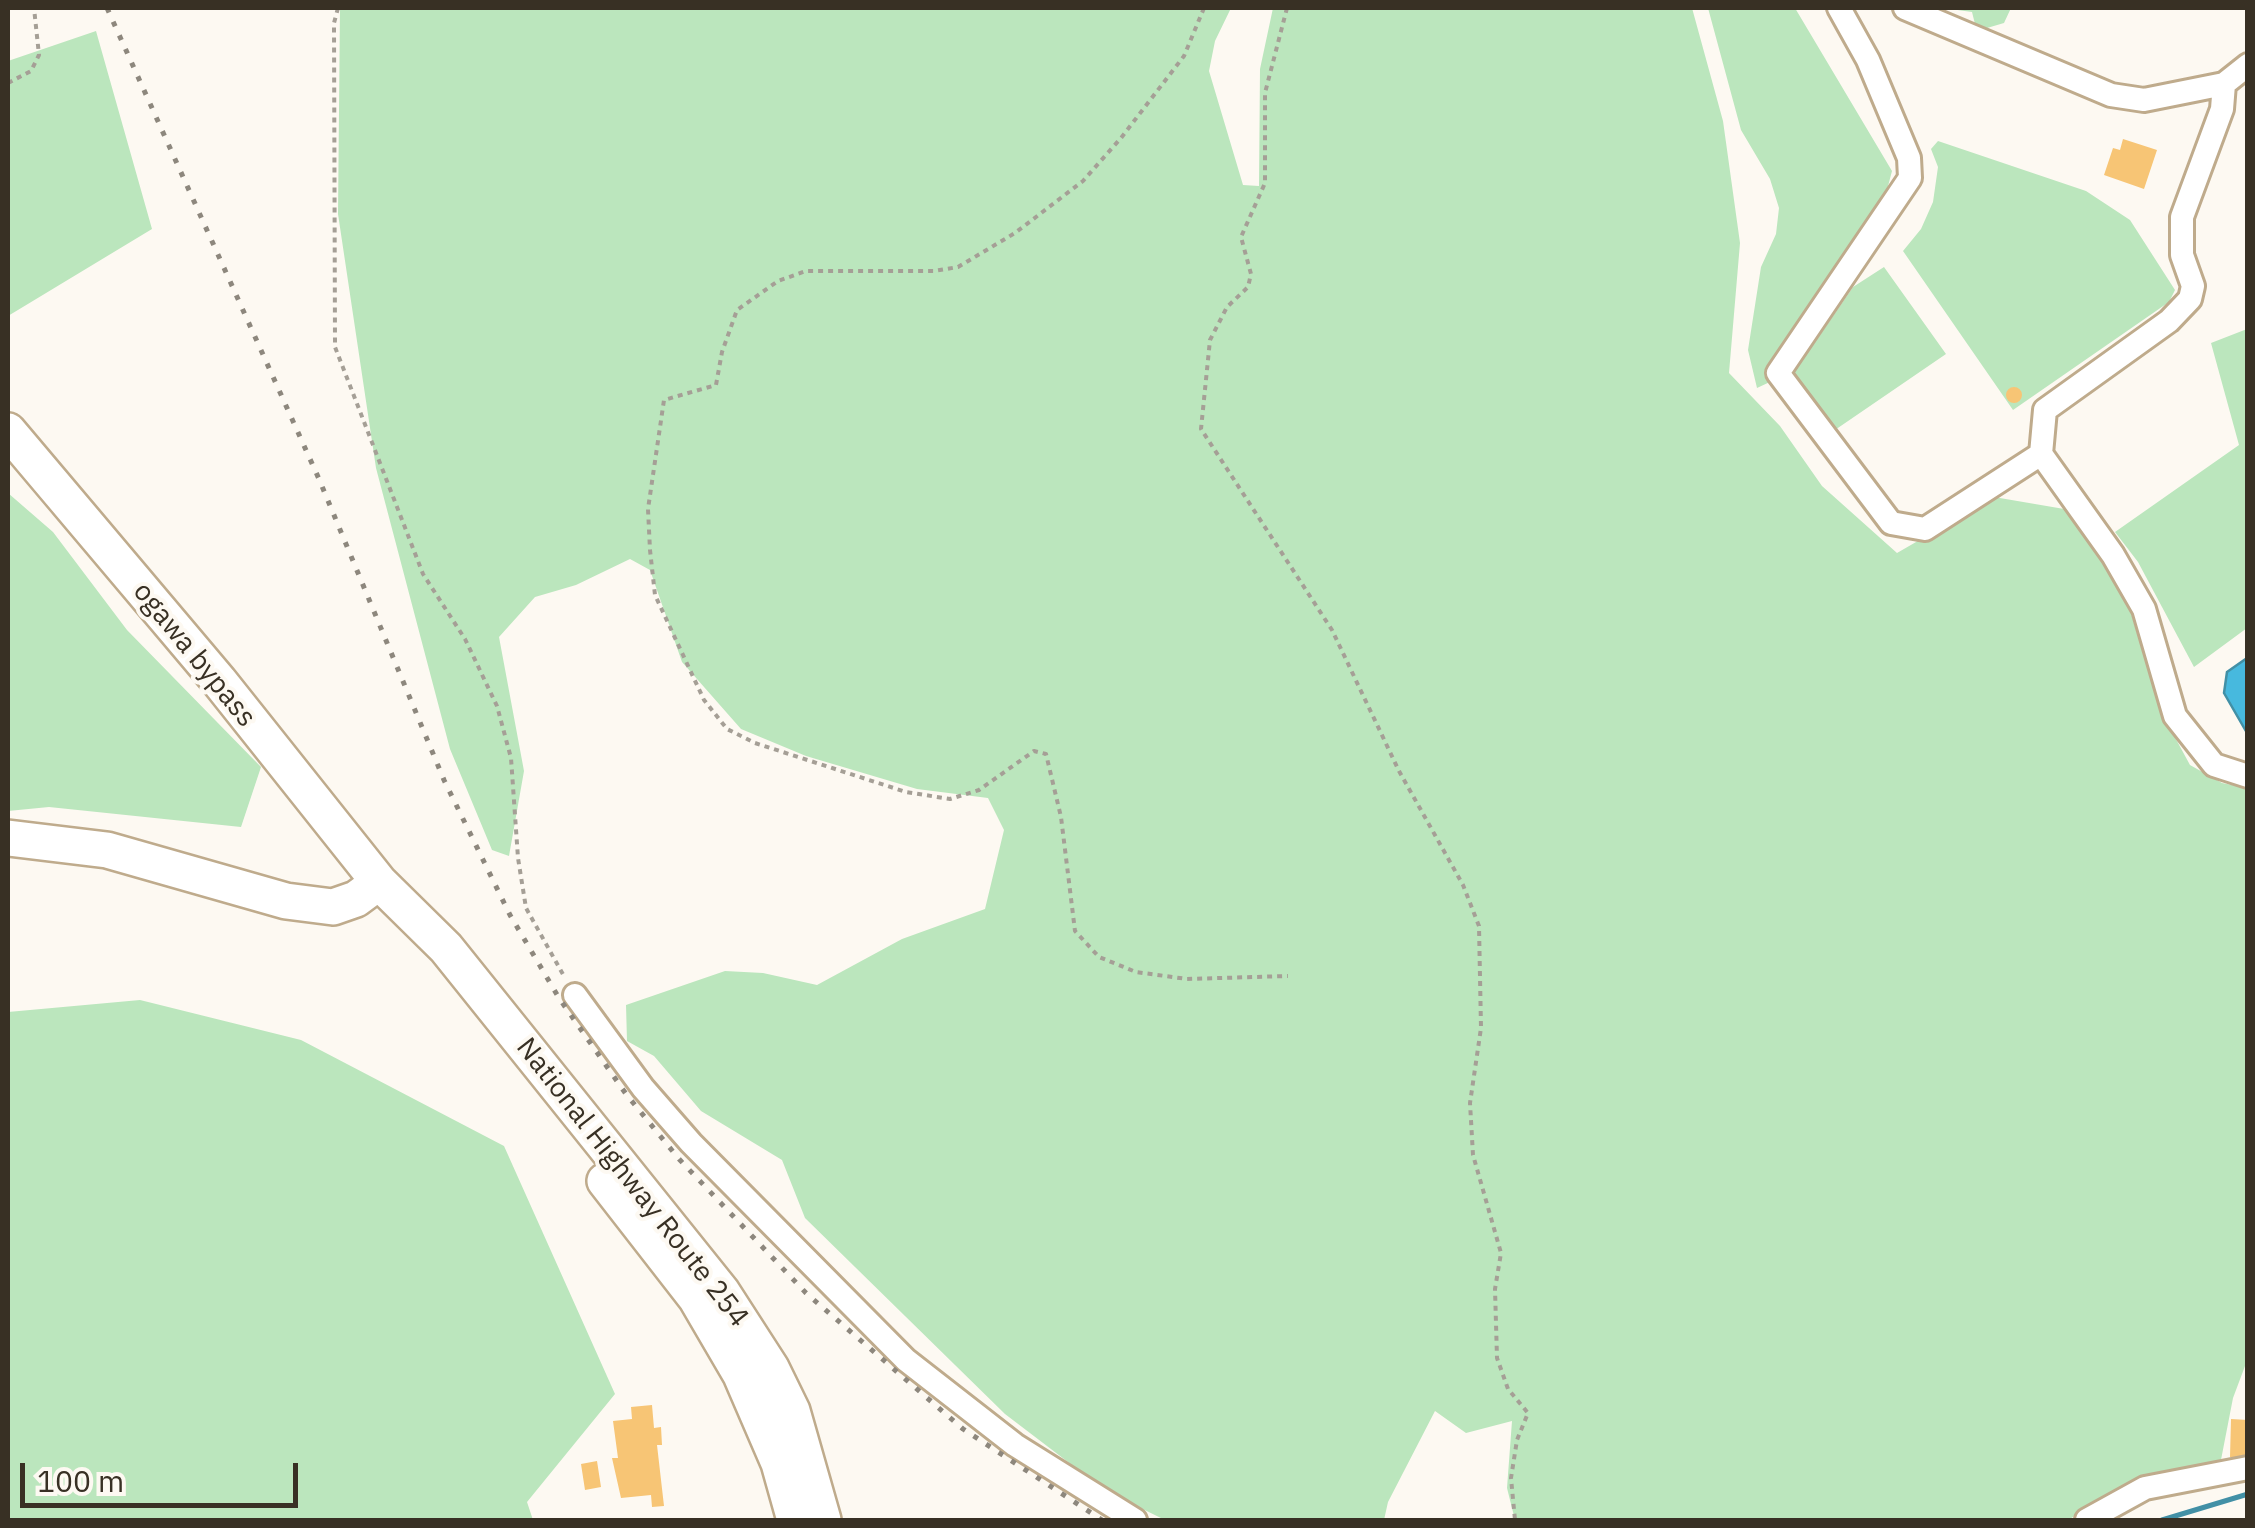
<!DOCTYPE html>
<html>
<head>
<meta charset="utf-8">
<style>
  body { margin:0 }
  #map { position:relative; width:2255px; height:1528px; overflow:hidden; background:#fdf9f2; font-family:"IBM Plex Sans",sans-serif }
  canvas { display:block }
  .frame { position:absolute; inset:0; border:10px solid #383024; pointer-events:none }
  .scale { position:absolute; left:20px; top:1463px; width:278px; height:45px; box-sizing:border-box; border:5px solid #383024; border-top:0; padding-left:12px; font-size:30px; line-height:35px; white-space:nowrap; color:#383024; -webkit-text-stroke:8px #fdf9f2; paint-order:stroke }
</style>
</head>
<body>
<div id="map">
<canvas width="2255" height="1528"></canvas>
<div class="frame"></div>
<div class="scale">100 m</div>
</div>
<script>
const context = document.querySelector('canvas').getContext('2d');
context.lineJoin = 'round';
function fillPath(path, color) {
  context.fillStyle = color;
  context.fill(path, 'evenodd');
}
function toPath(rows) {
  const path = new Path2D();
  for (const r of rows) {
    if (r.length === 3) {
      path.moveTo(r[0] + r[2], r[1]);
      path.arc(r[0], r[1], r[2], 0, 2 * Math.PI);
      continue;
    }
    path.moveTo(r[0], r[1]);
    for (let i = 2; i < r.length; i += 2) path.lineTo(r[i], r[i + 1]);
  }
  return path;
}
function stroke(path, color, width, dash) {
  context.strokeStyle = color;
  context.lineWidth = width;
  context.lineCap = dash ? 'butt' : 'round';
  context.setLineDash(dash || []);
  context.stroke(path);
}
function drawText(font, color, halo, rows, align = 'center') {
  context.font = font + ' "IBM Plex Sans",sans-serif';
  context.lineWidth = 8;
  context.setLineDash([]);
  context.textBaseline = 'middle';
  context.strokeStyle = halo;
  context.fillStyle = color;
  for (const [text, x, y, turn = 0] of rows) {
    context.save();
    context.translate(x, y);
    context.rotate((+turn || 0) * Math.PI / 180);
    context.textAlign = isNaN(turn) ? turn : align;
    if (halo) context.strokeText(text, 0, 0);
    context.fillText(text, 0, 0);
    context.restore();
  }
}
const green = toPath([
  [340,8,1231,8,1215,41,1209,71,1243,185,1259,186,1260,69,1273,8,1692,8,1723,121,1740,243,1729,373,1780,426,1822,486,1897,553,1994,497,2070,510,2129,606,2159,708,2190,765,2222,783,2247,788,2248,1358,2233,1398,2220,1465,2113,1493,2068,1520,1515,1520,1507,1488,1512,1421,1466,1433,1435,1411,1388,1502,1384,1520,1165,1520,1106,1491,1005,1414,805,1218,782,1160,701,1111,654,1056,627,1041,626,1005,725,971,763,973,817,985,902,939,985,909,1004,830,988,798,917,789,806,756,741,729,682,662,650,570,630,559,576,585,535,597,499,637,524,771,509,856,492,850,450,749,376,468,338,214],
  [1708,8,1795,8,1892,171,1887,190,1771,363,1772,381,1757,388,1748,350,1761,267,1776,234,1779,208,1770,179,1741,130],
  [1943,8,2011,8,2004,23,1987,28,1975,24,1972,12],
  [96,31,152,229,8,316,8,61],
  [1938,141,2086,191,2130,220,2175,290,2169,302,2013,410,1903,251,1921,229,1933,202,1938,167,1931,149],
  [1884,267,1946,354,1832,432,1791,377,1853,287],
  [2247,329,2247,628,2194,667,2138,562,2115,532,2239,445,2211,343],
  [8,493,53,532,127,630,261,767,241,827,49,807,8,811],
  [140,1000,301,1040,504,1146,615,1394,527,1502,533,1520,8,1520,8,1012]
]);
const water = toPath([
  [2247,658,2247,733,2224,693,2227,672,2247,658]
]);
const stream = toPath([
  [2162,1520,2248,1494]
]);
const building = toPath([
  [2123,139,2157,150,2144,189,2104,175,2113,148,2120,150],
  [2014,395,8],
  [652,1405,654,1428,661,1427,662,1445,657,1445,664,1506,652,1507,651,1495,621,1498,612,1458,618,1458,613,1421,632,1419,631,1407],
  [2231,1419,2248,1420,2248,1457,2230,1457],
  [597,1461,601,1487,585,1490,581,1464]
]);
const path = toPath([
  [338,8,334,23,335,347,423,574,465,639,497,706,511,758,518,858,526,908,565,978],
  [1204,8,1184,56,1121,138,1083,181,1015,233,958,267,934,271,806,271,778,281,737,310,722,352,716,385,664,400,648,509,650,550,655,595,704,700,727,729,755,743,906,792,950,799,979,790,1034,751,1046,754,1061,817,1075,931,1099,957,1136,972,1187,979,1288,976],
  [1287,8,1265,93,1265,183,1241,237,1251,274,1248,287,1227,307,1210,340,1201,429,1332,630,1399,771,1463,885,1479,926,1481,1028,1470,1103,1473,1155,1501,1253,1495,1289,1497,1358,1508,1389,1528,1413,1517,1440,1511,1478,1515,1520],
  [8,83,31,71,39,55,34,8]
]);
const minor = toPath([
  [1839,8,1868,60,1909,158,1910,178,1778,373,1891,523,1925,529,2041,454],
  [1905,8,2111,95,2144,100,2224,84,2248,65],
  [2224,84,2222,109,2182,217,2182,255,2193,286,2190,299,2169,321,2045,410,2041,454,2113,555,2144,609,2175,716,2214,765,2248,776],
  [575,995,643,1088,691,1143,906,1360,1015,1445,1135,1520],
  [2087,1520,2145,1488,2248,1468]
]);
const highway = toPath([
  [8,431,219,681,379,882,446,948,722,1292,771,1368,792,1411,823,1520],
  [8,838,107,850,286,901,333,907,356,899,379,882],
  [605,1181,696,1298,741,1375,779,1463,795,1520]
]);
const rail = toPath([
  [107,8,319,479,444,780,510,915,559,998,626,1094,679,1159,806,1293,963,1429,1102,1520]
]);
const streetNames = [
  ["ogawa bypass",194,655,51],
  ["National Highway Route 254",632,1183,52]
];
fillPath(green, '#bbe6bd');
fillPath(water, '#47b9de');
stroke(water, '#4290a6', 2.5);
stroke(stream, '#4290a6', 5);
fillPath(building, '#f7c575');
stroke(minor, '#bfab8c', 28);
stroke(highway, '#bfab8c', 40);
stroke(path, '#a59f96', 4, [5, 5]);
stroke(minor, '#fff', 22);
stroke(highway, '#fff', 35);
stroke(rail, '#8d877d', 5, [5, 10]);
drawText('28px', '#383024', '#fdf9f2', streetNames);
</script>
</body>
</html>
